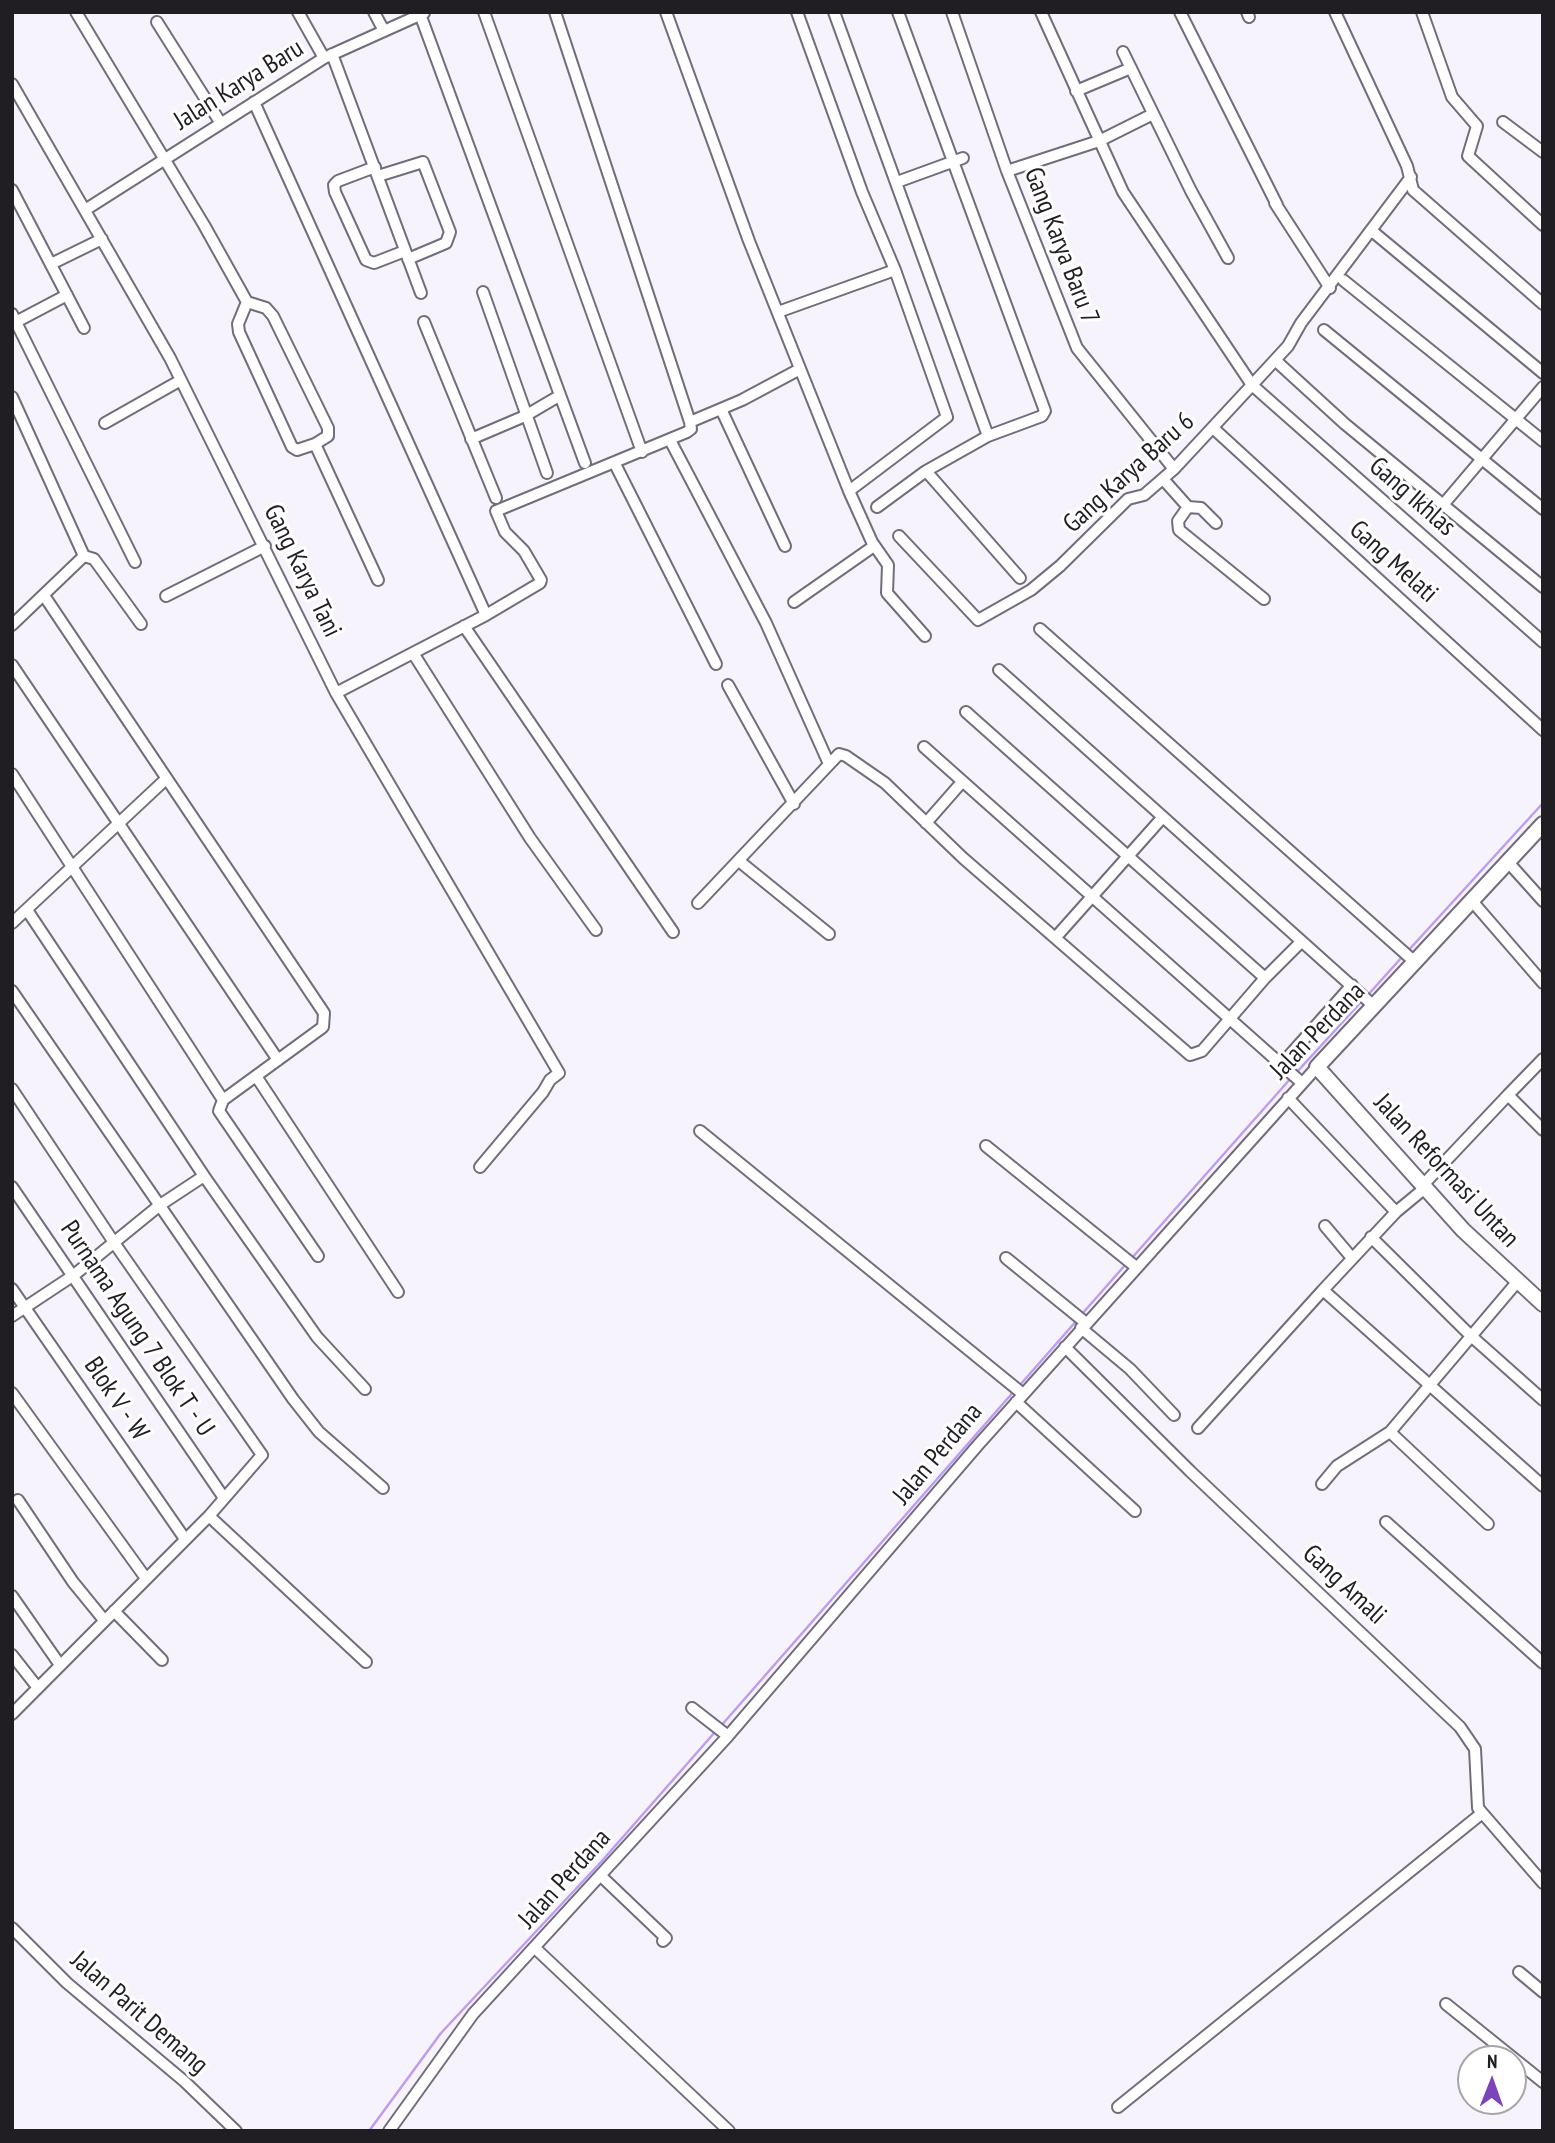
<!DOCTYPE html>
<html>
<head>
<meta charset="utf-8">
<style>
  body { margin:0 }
  #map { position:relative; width:1555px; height:2143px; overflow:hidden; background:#f7f3fd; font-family:"PT Sans Narrow",sans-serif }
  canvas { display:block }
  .frame { position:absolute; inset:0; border:14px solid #201e23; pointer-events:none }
  .north { position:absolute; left:1457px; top:2045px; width:70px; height:70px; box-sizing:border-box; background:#fff; border:2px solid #a6a5a7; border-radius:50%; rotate:1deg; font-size:19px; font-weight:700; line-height:28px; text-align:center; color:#201e23 }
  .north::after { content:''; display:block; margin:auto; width:24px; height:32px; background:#7c44bb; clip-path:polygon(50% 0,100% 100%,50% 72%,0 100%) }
</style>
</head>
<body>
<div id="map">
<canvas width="1555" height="2143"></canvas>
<div class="frame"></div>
<div class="north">N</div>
</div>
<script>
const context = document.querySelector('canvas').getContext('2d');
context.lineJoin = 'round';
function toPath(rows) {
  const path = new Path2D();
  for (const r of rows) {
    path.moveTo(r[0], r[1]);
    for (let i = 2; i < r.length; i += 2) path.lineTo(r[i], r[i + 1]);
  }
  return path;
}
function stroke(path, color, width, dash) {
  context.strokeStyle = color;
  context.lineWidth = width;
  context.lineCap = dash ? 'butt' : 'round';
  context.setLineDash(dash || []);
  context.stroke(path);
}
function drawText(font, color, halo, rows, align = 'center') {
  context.font = font + ' "PT Sans Narrow",sans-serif';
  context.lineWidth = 6;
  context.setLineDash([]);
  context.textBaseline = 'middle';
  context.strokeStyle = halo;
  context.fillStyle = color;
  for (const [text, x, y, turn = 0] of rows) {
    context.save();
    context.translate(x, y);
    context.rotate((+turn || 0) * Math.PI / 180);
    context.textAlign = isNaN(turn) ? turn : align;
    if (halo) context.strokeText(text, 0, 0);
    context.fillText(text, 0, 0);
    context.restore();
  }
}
const stream = toPath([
  [1407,952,1543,803],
  [1367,996,1402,957],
  [1296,1073,1362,1001],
  [1131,1259,1291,1078],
  [1082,1314,1126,1264],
  [1020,1385,1078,1319],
  [720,1727,1015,1390],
  [369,2131,441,2033,601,1862,715,1732]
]);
const street = toPath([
  [76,12,204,225,247,302,266,308,273,316,328,428,328,436,315,444,378,580],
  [298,12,324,58],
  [374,12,384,31],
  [484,12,642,452],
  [555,12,690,422],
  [666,12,749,241,849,491,872,542,888,565,887,593,925,636],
  [797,12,862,192,895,270,947,417,849,491],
  [834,12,988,436],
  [952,12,1007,171,1077,348,1174,469],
  [1180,12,1277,205],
  [1247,12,1249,17],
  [1335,12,1407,166,1413,190,1543,304],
  [1422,12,1452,97,1477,126,1468,156,1543,225],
  [420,14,585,463],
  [157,22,220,122],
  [1123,52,1191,191,1228,258],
  [332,54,421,293],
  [12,84,170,358,336,693,559,1073,550,1080,543,1092,480,1167],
  [1076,91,1131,68],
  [254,102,486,615],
  [1503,122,1543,152],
  [375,167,338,181,334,185,335,192,366,260,374,263,405,251],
  [1007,171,1099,141,1153,114],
  [378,176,423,162,450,232,446,243,408,259],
  [1411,177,1301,323,1288,346,1252,385,1543,642],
  [897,182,963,158],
  [12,190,84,328],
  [1275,203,1330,288],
  [85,210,324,58,424,13],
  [1372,231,1543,373],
  [51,264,102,239],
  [1343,280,1543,441],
  [483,292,547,473],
  [247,302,238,324,239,332,292,447,297,450,315,444],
  [778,312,895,270],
  [12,314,135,562],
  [424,322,496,498],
  [12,324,67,295],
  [1324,330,1543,509],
  [1275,360,1345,424,1543,587],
  [12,397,84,556],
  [721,409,785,546],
  [105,423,181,380],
  [1213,428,1543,730],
  [471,439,525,416,559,396],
  [670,440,766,623,829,764],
  [615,464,716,664],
  [926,471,1020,578],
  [1163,479,1188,507,1201,508,1216,523],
  [1442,506,1543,387],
  [877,507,926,471,988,436,1042,416,1045,411,898,12],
  [1188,507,1178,521,1179,530,1264,599],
  [899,536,978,620,1031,590,1060,566,1128,499,1144,495,1174,469,1252,385,1123,192,1041,12],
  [84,556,94,559,141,624],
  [166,596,265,546],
  [45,597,324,1013,323,1027,223,1100],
  [794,602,874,546],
  [12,625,84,556],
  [464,626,673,932],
  [1040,629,1416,963],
  [413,653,530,838,596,930],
  [12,665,278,1060],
  [999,670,1375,1007],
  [728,685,794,804],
  [336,693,486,615,540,583,541,580,524,551,505,532,496,511,687,432,691,429,690,422,742,400,800,369],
  [966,712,1265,978],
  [924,747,1302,1083],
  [12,774,223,1100,219,1111,318,1256],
  [926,823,962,782],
  [739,861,829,934],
  [1508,862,1543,901],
  [1472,901,1543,983],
  [698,903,839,754,846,756,885,783,963,858,1190,1055,1202,1051,1265,978,1301,942],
  [27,910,204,1176],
  [12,923,166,779],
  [1056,937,1162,818],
  [12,991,293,1399,319,1432,383,1488],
  [1281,1065,1352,985],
  [256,1076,398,1292],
  [12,1089,115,1244,262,1455,209,1516,12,1714],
  [1508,1095,1543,1059],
  [1288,1098,1396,1212],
  [700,1131,1023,1394],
  [986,1146,1136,1267],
  [1422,1186,1508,1095,1543,1130],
  [12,1187,224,1498],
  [1425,1188,1396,1212,1323,1290,1543,1486],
  [1325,1226,1352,1258],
  [1371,1237,1470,1335,1543,1400],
  [1006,1258,1086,1323],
  [12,1289,185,1539],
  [12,1316,74,1275,160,1205,204,1176,317,1337,365,1389],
  [1081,1328,1130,1369,1174,1415],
  [1065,1347,1191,1472,1460,1727,1475,1749,1478,1808,1543,1883],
  [12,1393,145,1577],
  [1016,1402,1135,1511],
  [1198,1428,1323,1290],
  [1322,1484,1337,1466,1390,1432],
  [18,1500,73,1582,104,1620],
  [209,1516,366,1662],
  [1386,1522,1543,1663],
  [1488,1524,1390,1432,1518,1281],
  [12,1596,60,1665],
  [114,1611,162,1660],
  [12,1655,38,1688],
  [692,1708,728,1736],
  [601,1876,666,1938,663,1941],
  [12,1928,67,1983,184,2081,236,2131],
  [535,1948,729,2131],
  [1519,1972,1543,1992],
  [1446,2004,1543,2082],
  [1118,2107,1481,1814],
  [389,2131,473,2014,728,1736,978,1445,1317,1067]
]);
const secondary = toPath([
  [1543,824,1317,1067,1463,1230,1543,1304]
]);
const streetNames = [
  ["Jalan Karya Baru",239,85,-32],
  ["Gang Karya Baru 7",1061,246,69],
  ["Gang Karya Baru 6",1129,473,-42],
  ["Gang Ikhlas",1412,497,41],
  ["Gang Melati",1393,562,42],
  ["Gang Karya Tani",302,571,64],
  ["Jalan Perdana",1318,1031,-46],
  ["Jalan Reformasi Untan",1446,1171,47],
  ["Purnama Agung 7 Blok T - U",137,1329,56],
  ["Blok V - W",116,1399,56],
  ["Jalan Perdana",938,1454,-50],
  ["Gang Amali",1344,1585,43],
  ["Jalan Perdana",565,1879,-48],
  ["Jalan Parit Demang",139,2013,41]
];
stroke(stream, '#be9df0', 2.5);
stroke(street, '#726d7b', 14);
stroke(secondary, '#726d7b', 18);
stroke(street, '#fff', 10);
stroke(secondary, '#fff', 14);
drawText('26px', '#201e23', '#fff', streetNames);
</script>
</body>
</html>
